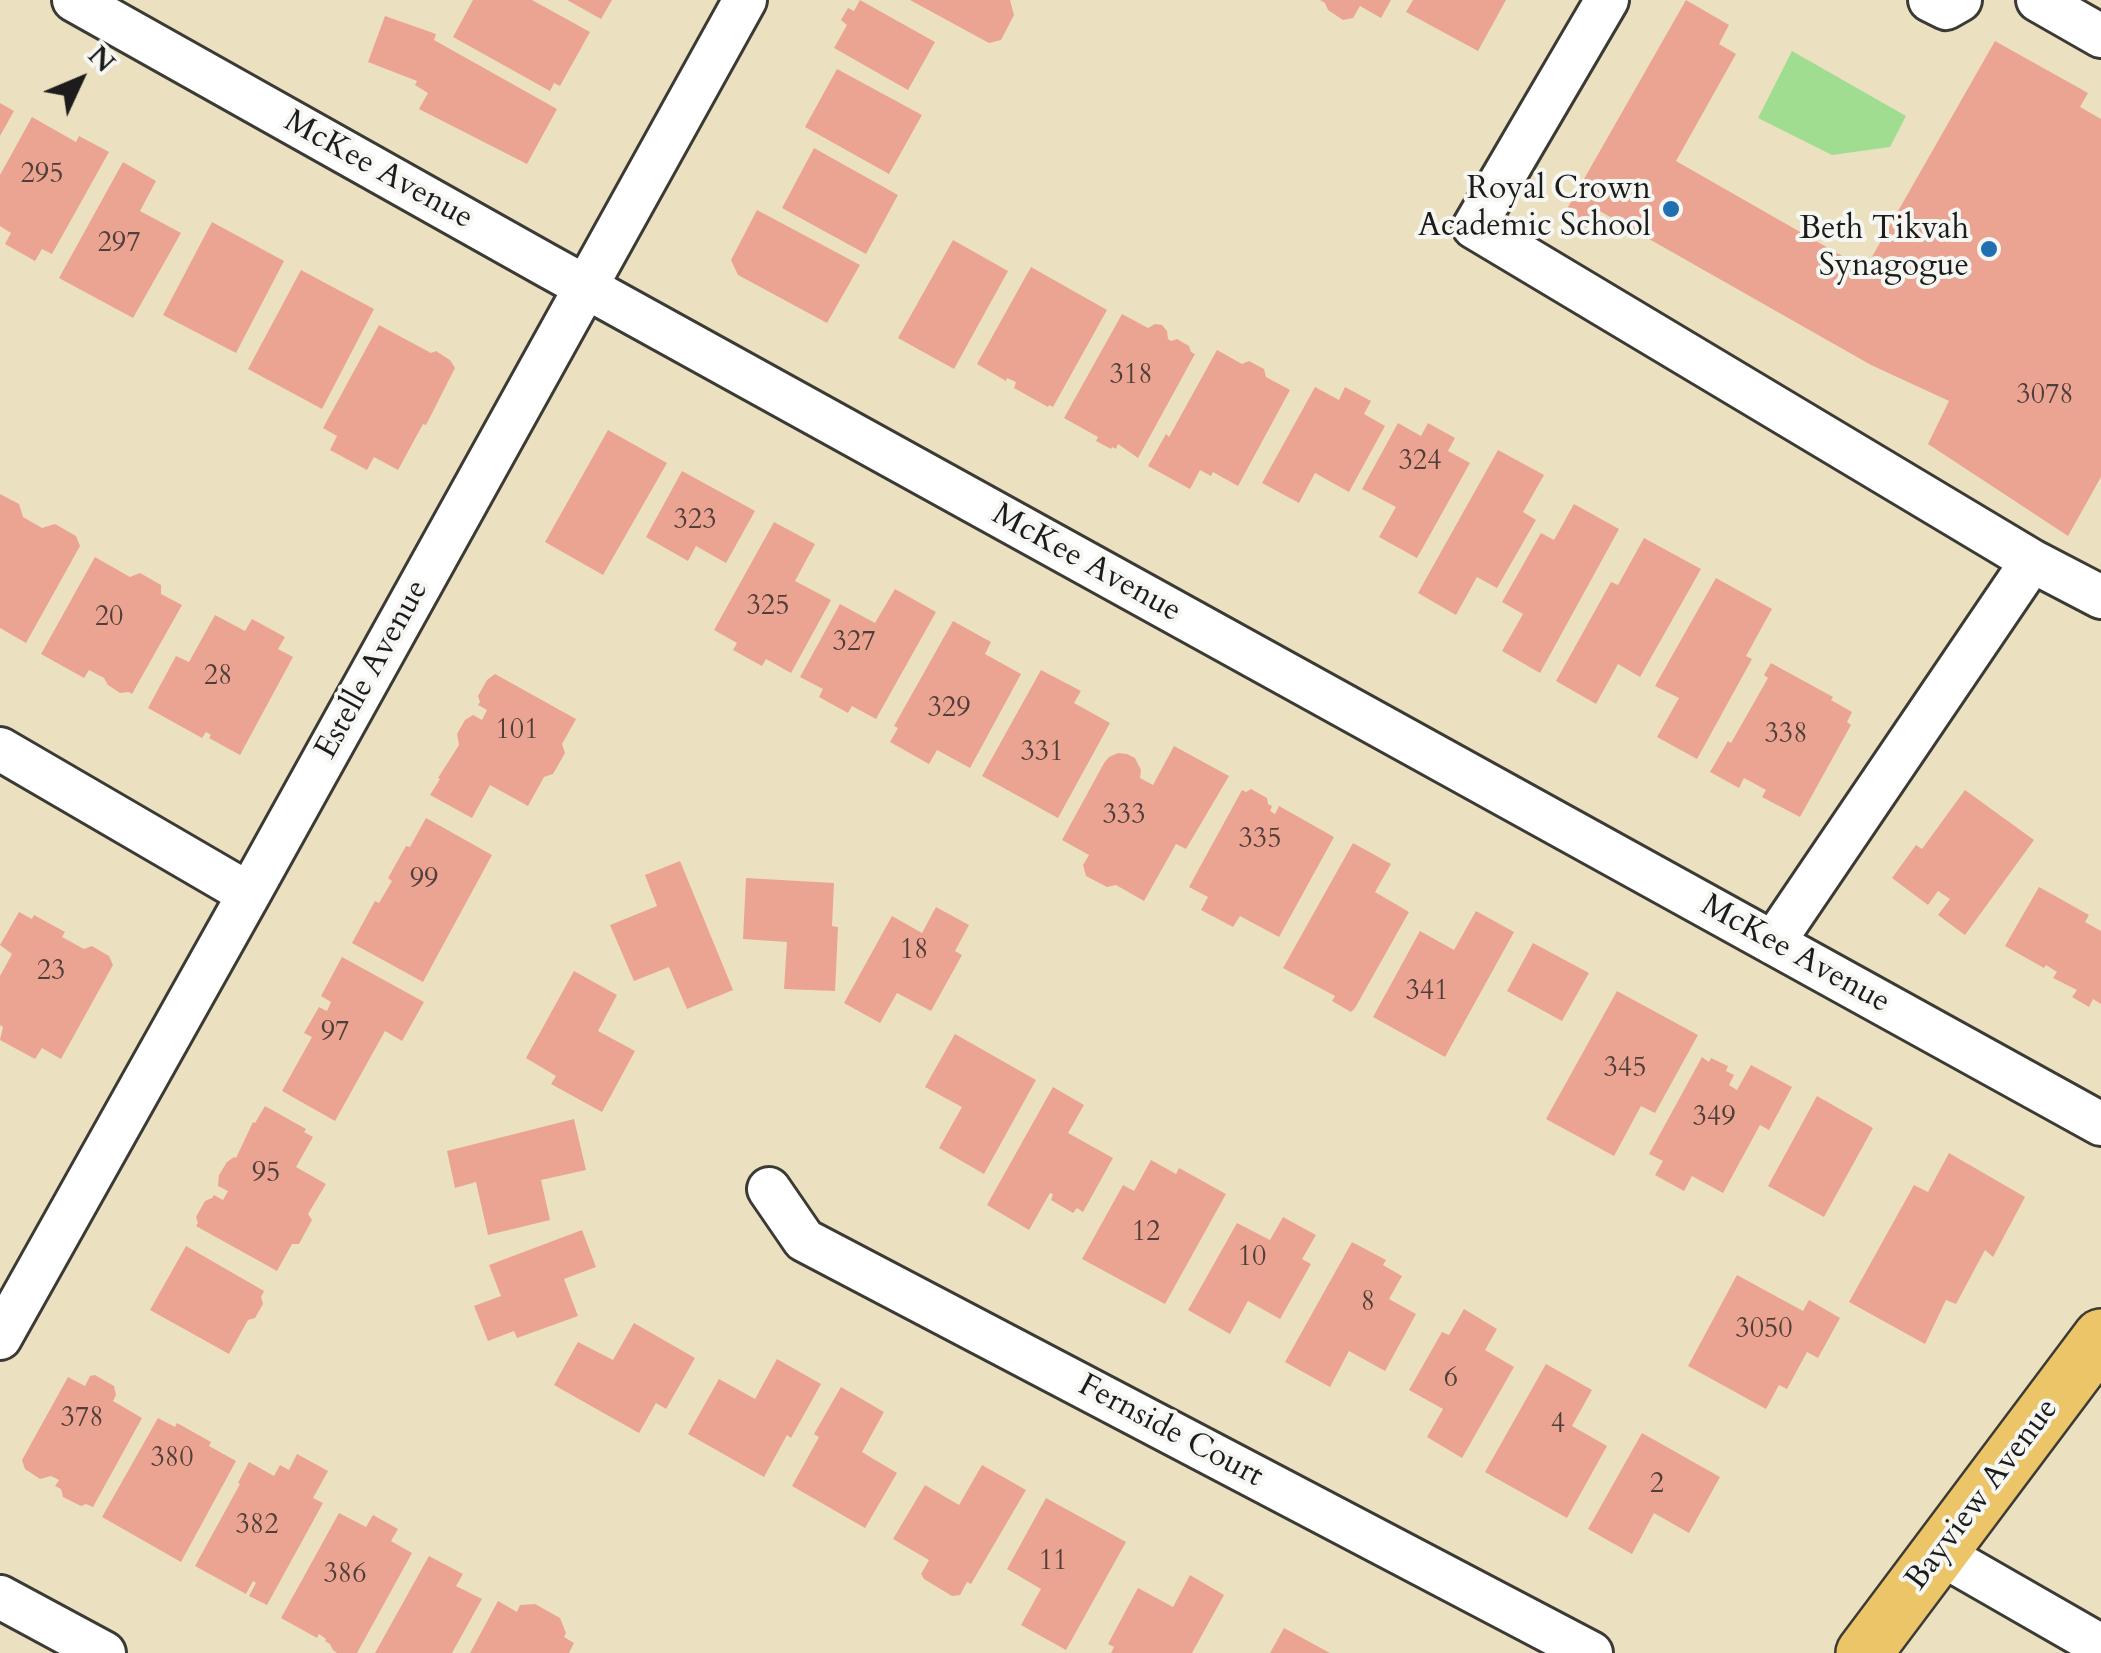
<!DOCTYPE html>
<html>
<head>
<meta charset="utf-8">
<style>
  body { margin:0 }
  #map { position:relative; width:2101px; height:1653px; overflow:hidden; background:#ebe1c0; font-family:Cardo,serif }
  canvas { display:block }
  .north { position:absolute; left:30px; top:30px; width:100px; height:100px; -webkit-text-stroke:8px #f6f6f2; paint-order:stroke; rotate:46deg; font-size:28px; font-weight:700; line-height:40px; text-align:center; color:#1c1c1c }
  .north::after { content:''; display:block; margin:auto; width:35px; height:45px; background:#1c1c1c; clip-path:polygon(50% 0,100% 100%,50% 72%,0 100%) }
</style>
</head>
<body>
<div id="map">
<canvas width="2101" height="1653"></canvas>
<div class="north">N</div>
</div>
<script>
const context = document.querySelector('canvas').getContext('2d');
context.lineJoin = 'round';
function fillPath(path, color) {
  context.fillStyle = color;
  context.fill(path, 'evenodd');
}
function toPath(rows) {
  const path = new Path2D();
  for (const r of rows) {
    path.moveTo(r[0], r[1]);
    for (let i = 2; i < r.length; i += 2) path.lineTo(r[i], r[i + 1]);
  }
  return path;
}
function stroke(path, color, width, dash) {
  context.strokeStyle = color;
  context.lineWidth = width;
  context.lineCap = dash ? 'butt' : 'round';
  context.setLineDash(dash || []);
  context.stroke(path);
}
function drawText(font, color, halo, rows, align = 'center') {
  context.font = font + ' Cardo,serif';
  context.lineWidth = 8;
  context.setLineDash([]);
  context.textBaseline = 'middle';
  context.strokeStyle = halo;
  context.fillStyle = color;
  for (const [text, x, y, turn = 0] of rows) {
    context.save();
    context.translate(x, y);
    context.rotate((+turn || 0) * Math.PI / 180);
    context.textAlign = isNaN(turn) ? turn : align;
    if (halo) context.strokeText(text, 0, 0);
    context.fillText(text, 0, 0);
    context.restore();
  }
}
const green = toPath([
  [1792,51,1906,116,1890,147,1832,155,1758,118]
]);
const building = toPath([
  [473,0,532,0,590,32,560,86,554,83,550,91,453,37],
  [567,0,612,0,601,19],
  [860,0,935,42,908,90,834,48,847,25,841,20,848,8,854,11],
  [910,0,1010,0,1014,15,1001,40,989,43],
  [1320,0,1391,0,1381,18,1360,6,1353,18,1343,20,1328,10,1325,3],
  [1413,0,1506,0,1478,51,1406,12],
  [1686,0,1729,25,1719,44,1736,54,1676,161,1865,269,1995,41,2088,93,2080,107,2101,119,2101,477,2068,536,1928,444,1949,401,1871,365,1598,210,1587,228,1564,214],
  [385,16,436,34,434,40,557,109,527,164,419,109,428,93,415,85,417,81,368,62],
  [837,69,922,115,889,174,805,127],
  [0,103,14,111,0,136],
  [32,117,76,142,79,136,109,152,52,254,42,249,35,261,5,244,11,233,0,226,0,175],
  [814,148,898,195,866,254,782,208],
  [123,162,156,181,140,211,181,233,133,318,59,278],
  [757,210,860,265,827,323,738,275,731,260],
  [212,222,284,261,236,353,163,315],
  [953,240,1008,271,954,369,898,338],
  [1031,267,1107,310,1053,407,1049,405,1048,407,1014,388,1016,382,1007,378,1006,381,977,364],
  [301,270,374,309,322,409,248,369],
  [1122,314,1148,328,1155,324,1162,325,1167,331,1168,339,1171,341,1177,339,1189,346,1191,352,1195,354,1138,458,1118,444,1116,449,1112,447,1111,449,1096,441,1098,437,1064,418],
  [379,325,431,353,436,351,450,360,455,368,426,425,423,424,398,470,374,457,367,470,330,450,337,436,323,428],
  [1217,350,1242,364,1249,361,1264,369,1266,377,1290,390,1238,486,1213,472,1211,476,1200,470,1190,489,1148,466,1166,434,1169,437],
  [1315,387,1339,400,1345,387,1371,401,1364,414,1385,426,1349,492,1315,473,1299,503,1262,483],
  [1398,423,1421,436,1428,423,1455,438,1448,451,1470,463,1417,558,1379,537,1396,507,1362,489],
  [608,430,667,463,603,575,545,542],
  [1498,450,1544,475,1523,512,1536,520,1497,588,1477,577,1456,615,1418,593],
  [682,471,755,511,726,563,696,546,688,561,646,537],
  [0,494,19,504,23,517,42,528,55,524,76,536,80,546,26,643,0,628],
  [1574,504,1619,529,1540,673,1502,651,1523,614,1502,602,1541,533,1554,540],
  [774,522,815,544,795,581,831,600,791,673,766,659,762,666,733,650,737,643,714,630],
  [1644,538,1701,569,1640,677,1618,664,1596,704,1556,681,1611,582,1618,585],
  [95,557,130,577,140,573,161,585,161,594,182,605,132,694,129,692,120,693,108,685,104,678,89,670,84,678,41,654],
  [1716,578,1772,609,1746,656,1752,659,1697,759,1657,737,1679,698,1655,686],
  [895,589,936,612,876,719,852,706,848,713,819,697,823,689,800,677,840,604,875,623],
  [215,615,245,631,252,619,285,637,278,649,293,657,240,755,209,738,211,735,206,732,202,738,148,708,176,656,189,662],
  [953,621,991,642,985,654,1021,674,970,768,937,750,929,764,890,742,898,728,894,726],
  [1771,663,1833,697,1831,700,1852,712,1847,722,1851,725,1800,817,1762,797,1766,790,1744,778,1739,788,1710,772,1728,741,1731,743,1768,678,1764,675],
  [1041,670,1081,691,1074,703,1110,723,1058,818,982,776],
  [495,674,576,719,562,744,565,753,553,774,544,777,528,806,490,785,472,818,430,795,440,779,438,778,459,745,457,734,465,720,473,715,482,720,487,710,478,705,480,702,478,696,487,680],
  [1174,746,1229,776,1186,849,1176,844,1144,901,1116,885,1107,887,1086,876,1083,865,1089,855,1062,840,1104,763,1109,757,1118,753,1127,754,1135,758,1141,770,1140,778,1153,785],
  [1251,789,1267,798,1268,804,1272,806,1270,811,1275,814,1279,806,1334,837,1279,937,1240,916,1233,927,1201,910,1208,897,1189,887,1242,790,1246,792],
  [1965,790,2034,840,1965,935,1938,915,1950,899,1938,891,1928,905,1892,878,1916,845,1922,849],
  [426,818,492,855,423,982,352,943,375,901,379,903,392,881,388,878,406,846,410,847],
  [1353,843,1391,864,1375,892,1409,912,1355,1008,1351,1012,1332,1001,1335,996,1283,968],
  [680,861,733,990,687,1009,669,967,634,981,610,925,657,906,645,875],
  [746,878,834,883,832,926,838,927,835,991,784,989,787,942,743,939],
  [2039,887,2089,915,2085,922,2101,931,2101,1004,2093,999,2089,1007,2072,997,2077,990,2053,978,2057,972,2046,965,2044,968,2005,946],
  [936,907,969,925,955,951,962,955,931,1011,897,993,880,1023,844,1003,892,916,922,933],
  [1476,911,1514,932,1445,1057,1373,1017,1420,931,1454,950],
  [19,912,32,919,34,915,65,932,62,937,84,949,92,946,109,956,113,965,61,1059,42,1048,35,1059,0,1040,3,1027,0,1025,0,976,12,954,0,945],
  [1533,943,1589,973,1562,1021,1507,991],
  [342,957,424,1002,402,1041,385,1031,335,1121,282,1091,312,1037,304,1033,319,1007,327,1011,331,1002,321,996],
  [574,971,617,995,598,1031,635,1051,602,1112,551,1084,556,1076,526,1058],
  [1617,991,1698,1035,1655,1113,1641,1106,1614,1156,1546,1119],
  [955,1034,1036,1080,984,1174,939,1148,962,1107,925,1087],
  [1702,1057,1709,1062,1711,1058,1728,1066,1726,1071,1734,1075,1729,1085,1737,1090,1751,1065,1792,1087,1769,1130,1760,1125,1723,1193,1692,1176,1684,1191,1655,1175,1663,1161,1649,1154],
  [1053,1087,1084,1105,1068,1133,1113,1158,1083,1212,1077,1208,1073,1213,1051,1200,1053,1194,1050,1193,1029,1230,987,1205],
  [1817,1096,1873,1128,1824,1217,1768,1186],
  [265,1106,306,1129,304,1132,313,1137,296,1167,326,1184,308,1214,312,1220,299,1244,292,1244,277,1271,196,1226,198,1223,196,1217,205,1201,212,1198,214,1195,223,1200,228,1191,218,1186,219,1175,227,1162,234,1157,236,1158,253,1122,255,1123],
  [574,1119,586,1170,541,1180,550,1220,488,1235,476,1182,455,1188,447,1151],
  [1949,1153,2025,1197,1993,1257,1985,1250,1956,1304,1946,1300,1925,1344,1849,1302,1914,1185,1928,1192],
  [1151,1160,1176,1174,1179,1168,1226,1194,1165,1304,1082,1259,1123,1185,1134,1191],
  [1283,1217,1316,1235,1302,1259,1311,1264,1280,1319,1248,1301,1230,1334,1188,1310,1237,1223,1270,1240],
  [582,1230,596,1267,564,1279,578,1316,517,1338,514,1331,488,1341,474,1306,501,1296,489,1265],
  [1352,1242,1386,1260,1383,1265,1402,1276,1389,1299,1416,1314,1385,1371,1349,1351,1330,1387,1285,1362],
  [186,1246,264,1291,261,1297,263,1304,255,1318,248,1320,229,1354,150,1310],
  [1737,1275,1803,1311,1809,1300,1840,1318,1818,1358,1807,1352,1787,1389,1779,1385,1766,1409,1688,1366],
  [1464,1309,1497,1329,1485,1350,1514,1367,1462,1458,1427,1437,1443,1409,1409,1390,1442,1332,1449,1335],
  [634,1323,695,1358,666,1409,656,1403,639,1433,554,1385,578,1342,613,1360],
  [777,1359,821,1384,791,1438,787,1435,764,1477,688,1434,719,1379,755,1399],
  [1546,1364,1592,1390,1572,1426,1607,1446,1567,1518,1485,1472],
  [95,1375,114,1386,116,1395,113,1401,142,1418,93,1507,86,1504,81,1506,63,1497,61,1489,55,1486,59,1480,51,1476,40,1479,25,1469,22,1460,68,1377,85,1386,90,1376],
  [841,1387,884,1412,862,1452,897,1473,865,1528,792,1486,819,1437,814,1434],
  [158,1418,175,1427,177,1423,211,1442,209,1446,236,1461,181,1562,102,1517],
  [1642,1433,1720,1477,1689,1533,1654,1513,1632,1554,1588,1529],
  [297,1454,328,1471,313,1498,323,1503,267,1605,249,1596,256,1583,253,1581,246,1594,195,1566,240,1484,238,1483,249,1462,274,1476,280,1465,289,1470],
  [982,1465,1026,1490,971,1584,967,1582,960,1595,952,1596,924,1579,921,1574,929,1560,893,1539,925,1485,959,1505],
  [1046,1498,1126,1542,1066,1650,1021,1625,1041,1589,1007,1569],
  [339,1513,366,1527,373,1515,398,1529,391,1541,412,1553,357,1653,337,1653,333,1650,330,1644,325,1641,326,1639,319,1634,317,1638,281,1618],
  [429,1556,463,1574,456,1586,482,1599,452,1653,375,1653],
  [1190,1575,1224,1595,1192,1653,1111,1653,1114,1647,1108,1644,1138,1588,1173,1607],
  [498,1601,517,1612,520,1605,535,1604,560,1618,566,1633,564,1637,574,1643,569,1653,470,1653],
  [1284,1628,1330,1653,1270,1653]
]);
const minor = toPath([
  [74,0,546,265,2101,1124],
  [1607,0,1474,227,2032,561,2101,597],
  [1930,0,1946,8,1960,0],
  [2038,0,2101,36],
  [0,749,249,894],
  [1773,943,2032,561],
  [769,1189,804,1240,1591,1653],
  [0,1338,249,894,745,0],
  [1939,1553,2101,1646],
  [0,1597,104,1653]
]);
const major = toPath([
  [1864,1653,2101,1337]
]);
const markers = [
  [1671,209,10,"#1f6fb2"],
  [1989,249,10,"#1f6fb2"]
];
const numberNames = [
  ["295",42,176],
  ["297",119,245],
  ["318",1131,377],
  ["3078",2045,397],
  ["324",1420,463],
  ["323",695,522],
  ["325",768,608],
  ["20",109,619],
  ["327",854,644],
  ["28",218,678],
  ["329",949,710],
  ["101",517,732],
  ["338",1786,736],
  ["331",1042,754],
  ["333",1124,817],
  ["335",1260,841],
  ["99",424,881],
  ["18",914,952],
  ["23",51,973],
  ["341",1427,993],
  ["97",335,1034],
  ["345",1625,1070],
  ["349",1714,1119],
  ["95",266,1175],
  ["12",1146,1234],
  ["10",1252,1259],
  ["8",1368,1304],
  ["3050",1764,1331],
  ["6",1451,1380],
  ["378",82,1420],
  ["4",1558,1426],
  ["380",172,1460],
  ["2",1657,1486],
  ["382",257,1527],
  ["11",1053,1563],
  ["386",345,1576]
];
const streetNames = [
  ["McKee Avenue",378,171,29],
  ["McKee Avenue",1086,564,29],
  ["Estelle Avenue",373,670,-61],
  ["McKee Avenue",1795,955,29],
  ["Fernside Court",1170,1432,28],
  ["Bayview Avenue",1983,1495,-53]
];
const poiNames = [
  ["Royal Crown",1651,191],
  ["Academic School",1651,228],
  ["Beth Tikvah",1969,231],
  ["Synagogue",1969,268]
];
fillPath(green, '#a1dd91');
fillPath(building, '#eba492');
stroke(minor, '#3b3a35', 48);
stroke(major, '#3b3a35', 60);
stroke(minor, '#fff', 42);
stroke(major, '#edc569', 55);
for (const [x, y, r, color] of markers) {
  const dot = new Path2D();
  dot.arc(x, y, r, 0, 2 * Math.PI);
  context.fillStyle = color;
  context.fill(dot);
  stroke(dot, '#f6f6f2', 4);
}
drawText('28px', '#503e3a', null, numberNames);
drawText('32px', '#1c1c1c', '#f6f6f2', streetNames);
drawText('32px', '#1c1c1c', '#f6f6f2', poiNames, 'right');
</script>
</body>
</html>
